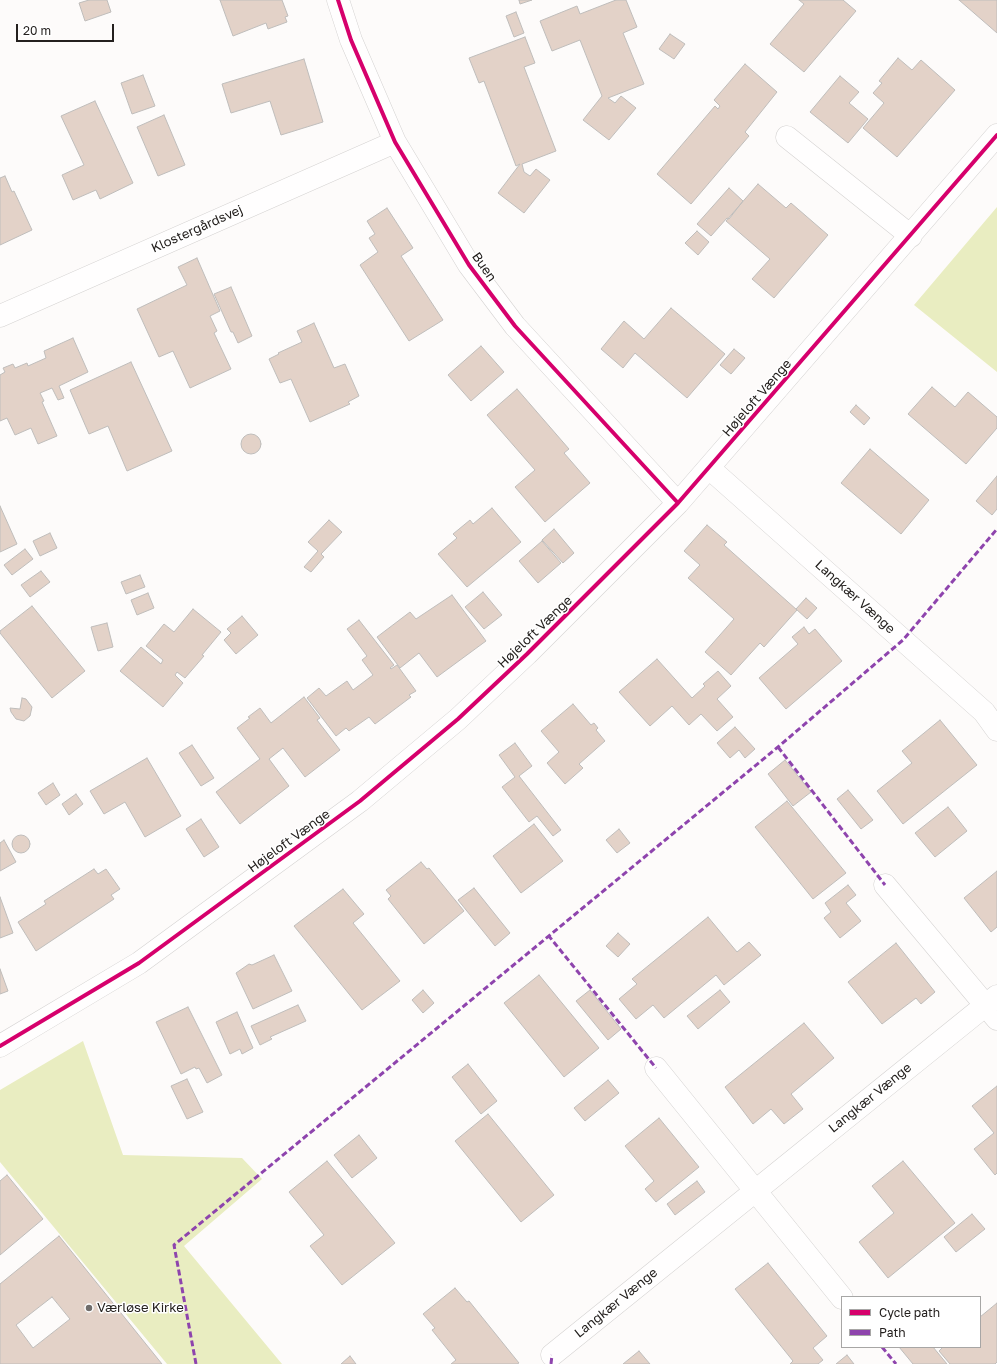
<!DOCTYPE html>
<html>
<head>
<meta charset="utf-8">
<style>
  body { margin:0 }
  #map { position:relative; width:997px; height:1364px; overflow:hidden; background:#fdfbfa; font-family:"Golos Text",sans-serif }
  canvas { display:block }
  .legend { position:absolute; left:841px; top:1296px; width:140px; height:52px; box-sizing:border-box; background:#fff; border:1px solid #a7a6a5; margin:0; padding:5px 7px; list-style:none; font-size:12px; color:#24201e }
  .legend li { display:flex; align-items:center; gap:8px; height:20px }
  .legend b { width:20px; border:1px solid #a7a6a5 }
  .scale { position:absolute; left:16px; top:24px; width:98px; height:18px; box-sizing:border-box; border:2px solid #24201e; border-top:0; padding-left:5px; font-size:12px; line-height:14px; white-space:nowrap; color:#24201e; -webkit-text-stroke:3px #fff; paint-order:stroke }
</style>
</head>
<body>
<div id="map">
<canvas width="997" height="1364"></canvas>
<ul class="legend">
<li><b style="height:5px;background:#d6006c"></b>Cycle path</li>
<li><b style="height:5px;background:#8e44ad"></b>Path</li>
</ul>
<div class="scale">20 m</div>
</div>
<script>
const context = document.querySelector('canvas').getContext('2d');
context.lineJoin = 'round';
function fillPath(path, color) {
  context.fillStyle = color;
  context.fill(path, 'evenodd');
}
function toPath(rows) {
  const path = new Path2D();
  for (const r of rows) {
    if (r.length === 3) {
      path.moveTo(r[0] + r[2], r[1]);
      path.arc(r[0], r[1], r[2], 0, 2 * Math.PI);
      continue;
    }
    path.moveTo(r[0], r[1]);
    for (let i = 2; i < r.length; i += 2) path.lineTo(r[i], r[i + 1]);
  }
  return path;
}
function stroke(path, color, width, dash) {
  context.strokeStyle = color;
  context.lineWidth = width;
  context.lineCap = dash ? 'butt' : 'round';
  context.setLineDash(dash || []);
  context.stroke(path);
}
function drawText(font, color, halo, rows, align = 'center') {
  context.font = font + ' "Golos Text",sans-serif';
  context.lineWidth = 3;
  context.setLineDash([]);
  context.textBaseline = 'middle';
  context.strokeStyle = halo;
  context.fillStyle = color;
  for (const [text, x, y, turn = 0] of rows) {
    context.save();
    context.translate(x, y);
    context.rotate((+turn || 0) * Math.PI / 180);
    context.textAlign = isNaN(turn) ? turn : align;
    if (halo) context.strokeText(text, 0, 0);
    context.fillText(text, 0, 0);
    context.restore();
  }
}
const green = toPath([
  [997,207,997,372,914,305],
  [83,1041,123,1155,242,1158,262,1179,184,1246,282,1364,167,1364,0,1162,0,1090]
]);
const building = toPath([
  [89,0,107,0,111,12,85,21,79,3,89,0],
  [220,0,282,0,288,16,285,17,287,22,268,29,266,23,233,36,220,0],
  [519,0,532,0,520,4,519,0],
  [616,0,626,0,637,27,623,33,644,84,608,98,615,103,621,96,636,108,609,140,583,120,602,96,580,40,552,51,540,21,577,6,580,14,616,0],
  [799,0,843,0,856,11,804,72,770,44,804,4,799,0],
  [959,0,997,0,997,33,959,0],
  [516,12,524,33,514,37,506,16,516,12],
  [670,34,685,44,674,59,659,49,670,34],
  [525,37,535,63,524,67,556,151,522,164,524,172,530,176,536,169,550,180,524,213,498,193,520,164,516,166,484,81,479,83,469,58,525,37],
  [898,58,912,70,921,60,955,90,897,157,863,128,884,103,873,93,882,83,879,81,898,58],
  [304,59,323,122,281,135,270,101,231,113,222,84,304,59],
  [745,64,777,92,745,132,749,136,691,204,657,174,715,106,718,109,720,106,714,100,745,64],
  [143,75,155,106,132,114,121,83,143,75],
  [840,76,859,92,849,103,868,119,848,143,810,112,840,76],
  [95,101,133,183,100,199,96,190,73,200,62,175,84,165,61,116,95,101],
  [164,115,185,165,158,176,137,127,164,115],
  [5,176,12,192,14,191,32,230,0,245,0,178,5,176],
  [758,184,786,208,791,203,828,235,774,298,752,279,770,259,726,221,758,184],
  [729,188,743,201,729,219,727,218,711,236,697,224,729,188],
  [387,208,413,248,401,256,443,320,409,341,360,265,378,252,369,238,375,234,367,221,387,208],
  [697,231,709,242,698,255,685,243,697,231],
  [197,258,220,311,210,316,217,331,214,333,231,369,190,388,173,351,159,357,137,309,187,285,178,267,197,258],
  [231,287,252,336,238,343,233,332,231,332,214,294,231,287],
  [671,308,725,354,687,398,635,353,623,368,601,349,624,321,644,339,671,308],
  [314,323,334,368,345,364,359,396,348,402,350,404,310,422,291,379,280,383,269,359,279,354,278,353,302,342,297,331,314,323],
  [73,338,88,372,59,386,64,398,58,400,52,388,40,393,44,401,42,402,57,436,38,444,31,428,15,435,7,418,0,421,0,375,5,372,3,368,13,364,15,368,27,363,28,366,46,358,44,351,73,338],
  [481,346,504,372,471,401,448,375,481,346],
  [734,349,745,358,731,374,720,365,734,349],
  [131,362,172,451,127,471,108,426,89,434,70,390,131,362],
  [932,387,955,407,968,392,997,417,997,428,966,464,908,414,932,387],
  [517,389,569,449,564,453,590,483,545,522,515,487,535,470,487,415,517,389],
  [856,405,870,418,864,425,850,412,856,405],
  [251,444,10],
  [870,449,929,500,901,534,841,483,870,449],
  [997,476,997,509,992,515,976,501,997,476],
  [0,506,17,544,0,552,0,506],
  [492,508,521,542,467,587,438,554,457,538,453,534,470,520,473,524,492,508],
  [329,520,342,532,321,554,324,557,311,572,304,567,318,551,308,542,329,520],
  [707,525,727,542,724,545,797,610,764,647,760,643,731,675,705,652,734,619,688,578,700,565,684,551,707,525],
  [554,529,574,553,563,563,542,540,554,529],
  [50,533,57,548,40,556,33,541,50,533],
  [542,541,561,563,538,583,519,561,542,541],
  [25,549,33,559,12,575,4,565,25,549],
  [41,571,50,582,30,597,21,585,41,571],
  [140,575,145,587,126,594,121,582,140,575],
  [483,592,502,615,484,629,465,607,483,592],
  [148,593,154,608,137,615,131,600,148,593],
  [452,595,486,641,437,677,419,653,400,668,377,637,410,612,416,619,452,595],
  [806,598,817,608,807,619,796,609,806,598],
  [32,606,85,671,52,698,0,633,0,631,32,606],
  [193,609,221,632,202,655,204,656,185,678,177,672,175,675,183,683,163,707,120,671,141,647,161,664,163,660,146,646,164,624,174,632,193,609],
  [242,616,258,635,236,654,224,640,231,633,227,629,242,616],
  [359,620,394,665,390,668,391,669,397,665,416,691,409,695,411,697,375,724,369,717,349,731,346,728,336,736,307,698,319,688,326,696,347,681,353,690,373,675,362,660,367,656,347,629,359,620],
  [107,623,113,647,98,651,91,627,107,623],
  [804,627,809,634,815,629,842,661,786,709,759,678,798,644,792,637,804,627],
  [657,659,692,698,705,686,703,684,718,671,731,686,717,699,733,717,717,731,701,714,689,725,672,706,650,726,619,692,657,659],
  [304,697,320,718,317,720,340,750,305,777,283,748,269,759,289,786,240,824,216,792,260,759,237,728,250,718,248,717,260,708,271,723,304,697],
  [22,698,26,699,32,707,30,716,24,721,16,719,11,712,10,708,20,709,22,698],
  [573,704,591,725,594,723,598,728,596,730,605,741,579,764,583,768,565,784,547,763,559,752,541,731,573,704],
  [940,720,977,765,903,824,877,791,912,763,902,751,940,720],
  [735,727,755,749,745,758,739,750,730,758,717,743,735,727],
  [515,743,532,766,519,776,561,830,553,836,537,816,529,822,502,787,515,777,499,755,515,743],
  [192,745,214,778,201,786,179,753,192,745],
  [147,758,181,816,145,837,125,802,104,814,90,791,147,758],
  [785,760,811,792,793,806,768,774,785,760],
  [53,783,60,795,46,805,38,793,53,783],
  [848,790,873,820,861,829,837,799,848,790],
  [76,794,83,804,69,815,62,804,76,794],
  [787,801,846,873,813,899,755,827,787,801],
  [948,807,967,831,935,857,915,833,948,807],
  [201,819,219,847,204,857,186,829,201,819],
  [534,824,563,861,521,893,493,856,534,824],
  [619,829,630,843,617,853,606,840,619,829],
  [21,844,9],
  [4,840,16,862,0,871,0,843,4,840],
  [421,862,427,869,429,868,464,911,424,944,388,899,391,896,386,890,421,862],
  [94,869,98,874,106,869,120,889,111,895,114,899,36,951,18,922,46,904,44,901,94,869],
  [997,871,997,927,991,932,964,898,997,871],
  [848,885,856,895,846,903,861,921,840,938,824,918,831,912,825,903,848,885],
  [474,888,510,933,495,946,458,900,474,888],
  [343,889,364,914,353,923,400,981,362,1010,294,926,343,889],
  [0,897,13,933,0,938,0,897],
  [708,917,737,952,749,942,761,955,724,985,716,975,664,1018,653,1005,636,1019,619,999,637,984,632,979,708,917],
  [618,933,630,944,618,957,606,946,618,933],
  [896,943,935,992,921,1004,916,998,882,1024,848,982,896,943],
  [274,955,292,991,253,1009,236,973,249,964,252,965,274,955],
  [0,969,8,991,0,994,0,969],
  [539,975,599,1048,564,1077,504,1003,539,975],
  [423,990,434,1003,423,1013,412,1000,423,990],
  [590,990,621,1029,608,1040,576,1001,590,990],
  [720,990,730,1002,698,1029,687,1016,720,990],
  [298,1005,306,1021,270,1037,272,1039,260,1045,251,1026,298,1005],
  [188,1007,222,1075,207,1083,199,1068,196,1069,195,1067,181,1074,156,1022,188,1007],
  [237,1012,253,1048,242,1054,240,1049,230,1054,216,1022,237,1012],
  [804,1023,834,1058,791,1094,803,1109,784,1124,771,1109,753,1124,725,1087,804,1023],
  [468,1064,497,1101,481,1114,452,1077,468,1064],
  [187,1079,203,1112,187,1119,171,1086,187,1079],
  [608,1080,619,1093,585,1121,574,1108,608,1080],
  [997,1086,997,1173,995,1175,974,1149,994,1133,972,1106,997,1086],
  [488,1114,554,1195,521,1222,455,1141,488,1114],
  [659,1118,699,1167,656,1202,645,1189,654,1181,625,1146,659,1118],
  [359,1135,377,1158,352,1178,334,1155,359,1135],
  [327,1161,395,1243,342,1285,310,1246,324,1235,289,1192,327,1161],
  [903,1161,955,1223,888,1278,859,1242,894,1213,872,1186,903,1161],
  [7,1175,43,1219,0,1255,0,1181,7,1175],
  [697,1181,705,1192,675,1215,667,1204,697,1181],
  [972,1214,985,1229,956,1252,944,1237,972,1214],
  [59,1236,162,1364,0,1364,0,1284,59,1236],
  [52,1297,70,1319,33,1348,16,1325,52,1297],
  [768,1263,827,1336,813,1348,823,1360,818,1364,790,1364,793,1361,735,1289,768,1263],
  [455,1288,467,1302,469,1301,519,1363,517,1364,451,1364,456,1360,432,1330,435,1328,423,1314,455,1288],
  [997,1303,997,1362,995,1364,950,1364,939,1351,943,1347,980,1347,980,1317,997,1303],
  [899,1347,933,1347,947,1364,913,1364,899,1347],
  [639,1351,650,1364,623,1364,639,1351],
  [847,1355,854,1364,836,1364,847,1355],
  [350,1356,356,1364,341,1364,350,1356]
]);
const minor = toPath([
  [338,0,351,40,395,142,469,265,515,326,678,503],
  [787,137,911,236],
  [0,316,395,142],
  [709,468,984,712,997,730],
  [885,885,997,1019],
  [0,1046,139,963,360,801,458,719,527,654,678,503,997,135],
  [656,1068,842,1298],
  [552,1355,997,996]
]);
const quiet = toPath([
  [778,747,885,885],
  [548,935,656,1068],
  [882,1347,896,1364],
  [196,1364,174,1245,778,747,903,640,997,529],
  [551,1364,552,1355]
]);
const cycleway = toPath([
  [338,0,351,40,395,142,469,265,515,326,678,503],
  [0,1046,139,963,360,801,458,719,527,654,678,503,997,135]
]);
const markers = [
  [89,1308,4,"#706d6b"]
];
const streetNames = [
  ["Klostergårdsvej",197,229,-24],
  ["Buen",484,267,55],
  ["Højeloft Vænge",757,398,-49],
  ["Langkær Vænge",855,597,42],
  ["Højeloft Vænge",535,632,-44],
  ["Højeloft Vænge",289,841,-36],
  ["Langkær Vænge",870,1098,-39],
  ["Langkær Vænge",616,1303,-39]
];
const poiNames = [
  ["Værløse Kirke",97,1308]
];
fillPath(green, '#e9edc1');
fillPath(building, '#e3d2c8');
stroke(building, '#bfbdbb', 1);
stroke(minor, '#d4d2d1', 23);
stroke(minor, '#fffefe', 22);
stroke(quiet, '#8e44ad', 3, [6, 3]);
stroke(cycleway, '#d6006c', 4);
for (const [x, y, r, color] of markers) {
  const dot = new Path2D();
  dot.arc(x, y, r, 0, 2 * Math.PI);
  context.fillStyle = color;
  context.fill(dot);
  stroke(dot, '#fff', 1.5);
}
drawText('13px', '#24201e', '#fff', streetNames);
drawText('13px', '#24201e', '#fff', poiNames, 'left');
</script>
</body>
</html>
